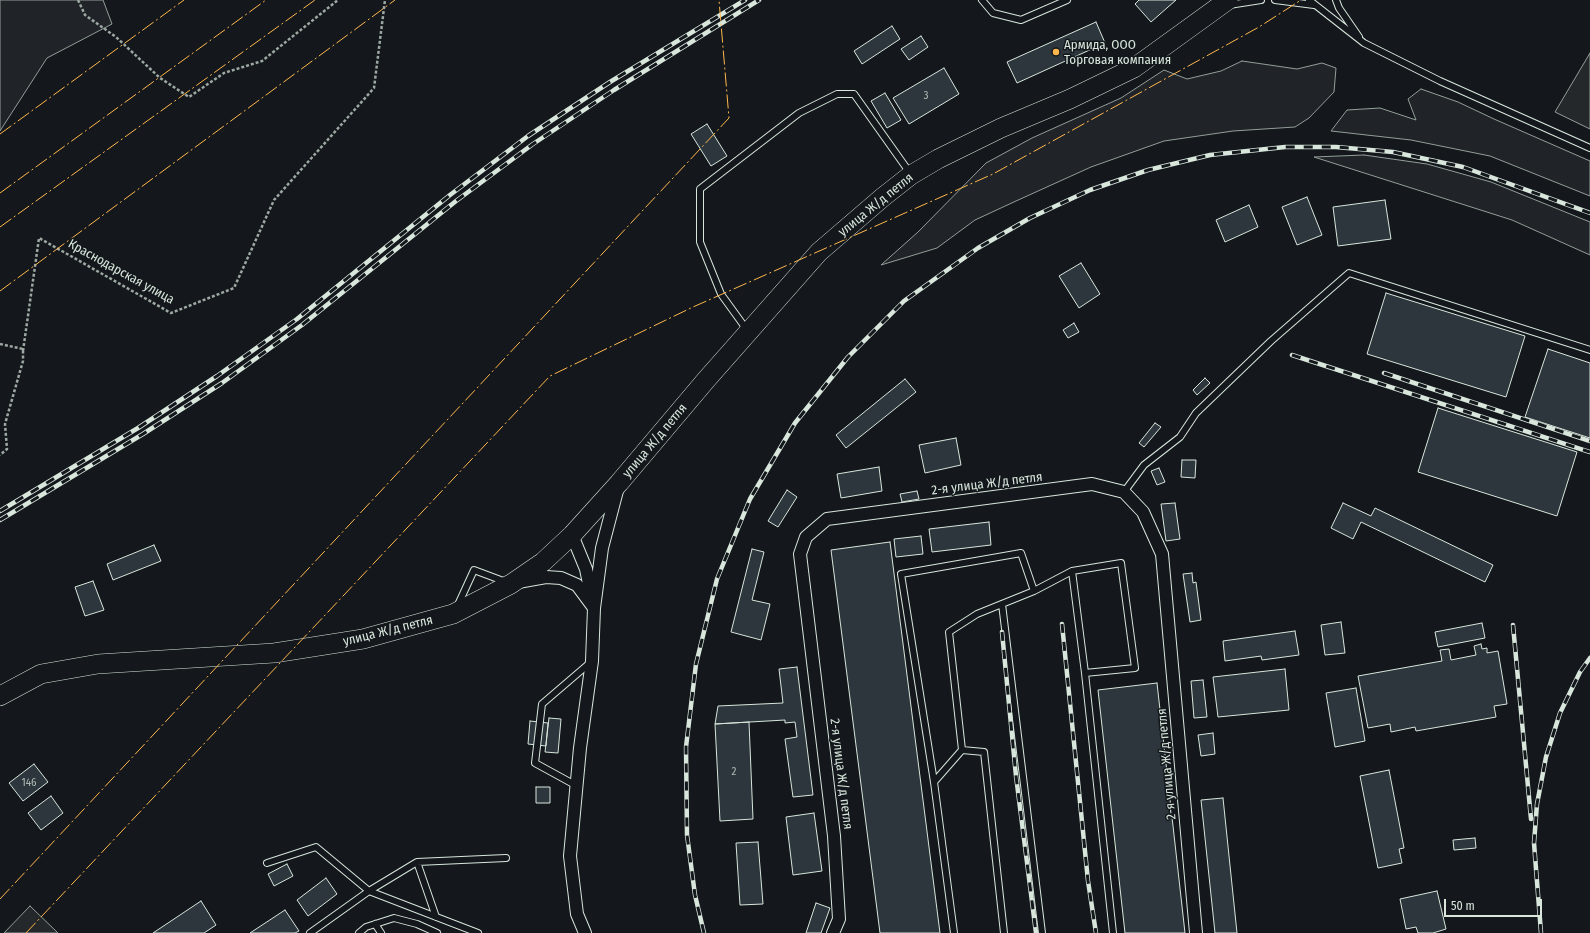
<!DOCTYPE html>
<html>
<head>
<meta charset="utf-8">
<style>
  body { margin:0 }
  #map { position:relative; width:1590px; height:933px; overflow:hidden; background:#14181c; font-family:"Fira Sans Condensed",sans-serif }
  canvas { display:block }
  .scale { position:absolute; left:1444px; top:899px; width:98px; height:18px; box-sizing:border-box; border:2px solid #d8e6dc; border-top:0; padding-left:5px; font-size:12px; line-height:14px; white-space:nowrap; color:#d8e6dc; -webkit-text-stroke:3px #14181c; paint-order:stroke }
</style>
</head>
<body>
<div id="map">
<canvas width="1590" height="933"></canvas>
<div class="scale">50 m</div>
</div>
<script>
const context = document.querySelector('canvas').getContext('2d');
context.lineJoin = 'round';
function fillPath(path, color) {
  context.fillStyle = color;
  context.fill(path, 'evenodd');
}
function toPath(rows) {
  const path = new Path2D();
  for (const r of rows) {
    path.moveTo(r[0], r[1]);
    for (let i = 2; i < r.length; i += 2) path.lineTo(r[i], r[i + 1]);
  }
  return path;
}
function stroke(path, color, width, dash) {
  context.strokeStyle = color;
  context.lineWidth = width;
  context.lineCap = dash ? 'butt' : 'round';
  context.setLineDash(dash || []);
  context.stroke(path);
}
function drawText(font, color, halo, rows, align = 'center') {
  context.font = font + ' "Fira Sans Condensed",sans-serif';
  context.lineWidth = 3;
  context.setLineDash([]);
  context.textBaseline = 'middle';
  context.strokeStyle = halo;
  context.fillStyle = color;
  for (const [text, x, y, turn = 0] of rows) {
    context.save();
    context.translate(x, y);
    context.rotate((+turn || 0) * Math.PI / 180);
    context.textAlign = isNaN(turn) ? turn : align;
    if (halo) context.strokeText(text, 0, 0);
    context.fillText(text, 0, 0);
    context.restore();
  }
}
const green = toPath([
  [0,0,103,0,112,24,47,58,0,131,0,0],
  [1242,61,1297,69,1322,63,1336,68,1334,92,1309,118,1295,127,1233,131,1164,141,1091,167,1016,201,975,220,937,248,881,265,918,232,986,163,1032,138,1121,98,1164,70,1187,79,1221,71,1242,61],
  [1421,89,1458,102,1494,119,1590,161,1590,196,1490,156,1411,140,1331,131,1347,110,1380,108,1416,120,1408,99,1421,89],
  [1364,155,1427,164,1491,182,1590,222,1590,255,1512,220,1314,157,1364,155]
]);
const parking = toPath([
  [1590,53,1590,129,1555,112,1590,53],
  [30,906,58,933,4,933,30,906]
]);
const building = toPath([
  [1139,0,1176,0,1151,22,1135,4,1139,0],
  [1096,22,1105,43,1017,83,1007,62,1096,22],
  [892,26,900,39,862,64,854,51,892,26],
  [921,36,928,47,909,60,901,49,921,36],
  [944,68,959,94,909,124,893,98,944,68],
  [885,93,901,120,887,128,871,101,885,93],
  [707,124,727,156,711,166,691,134,707,124],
  [1307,197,1322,235,1297,245,1282,207,1307,197],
  [1385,200,1391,239,1338,246,1333,207,1385,200],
  [1249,205,1258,227,1225,242,1216,220,1249,205],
  [1081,263,1100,294,1079,308,1059,276,1081,263],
  [1386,293,1525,336,1506,397,1367,354,1386,293],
  [1074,323,1079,332,1068,338,1063,330,1074,323],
  [1548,349,1590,363,1590,438,1525,417,1548,349],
  [1205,378,1210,383,1197,395,1193,390,1205,378],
  [905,379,916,392,846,448,836,435,905,379],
  [1438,408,1577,452,1557,516,1418,472,1438,408],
  [1155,423,1161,427,1144,447,1139,443,1155,423],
  [956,438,961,465,925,473,919,445,956,438],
  [1182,460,1196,460,1195,478,1181,477,1182,460],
  [879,467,882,491,841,498,837,474,879,467],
  [1159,468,1165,482,1157,485,1151,471,1159,468],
  [787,490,797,497,778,527,768,521,787,490],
  [917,491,919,499,902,502,900,494,917,491],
  [1175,503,1180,539,1166,541,1161,504,1175,503],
  [1343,503,1371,516,1375,508,1493,565,1485,582,1361,522,1353,539,1331,528,1343,503],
  [989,522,991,545,932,552,929,529,989,522],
  [921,536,923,554,896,557,894,539,921,536],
  [890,542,940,933,880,933,831,550,890,542],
  [154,545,161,561,113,580,107,564,154,545],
  [752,549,764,552,752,600,770,604,761,640,731,632,752,549],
  [1192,573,1193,583,1196,582,1201,620,1190,622,1183,574,1192,573],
  [93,581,104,610,85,616,75,587,93,581],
  [1341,622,1345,653,1325,655,1321,625,1341,622],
  [1482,623,1485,638,1438,647,1435,632,1482,623],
  [1295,631,1299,655,1262,660,1261,656,1225,661,1223,641,1295,631],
  [1481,644,1482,649,1487,648,1487,653,1498,651,1507,704,1494,706,1496,717,1416,731,1415,727,1391,732,1390,724,1368,728,1358,676,1442,661,1440,650,1449,649,1451,660,1476,655,1474,646,1481,644],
  [797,667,813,795,793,797,785,739,797,737,795,722,785,723,785,720,715,724,718,706,783,703,779,669,797,667],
  [1285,669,1289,710,1218,717,1213,677,1285,669],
  [1203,680,1207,717,1194,718,1191,681,1203,680],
  [1157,683,1185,933,1125,933,1098,690,1157,683],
  [1356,688,1365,741,1335,747,1326,693,1356,688],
  [549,718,561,719,558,753,545,752,549,718],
  [530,721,548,723,546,746,528,744,530,721],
  [749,722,753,819,720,821,715,724,749,722],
  [1213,733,1215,754,1201,756,1198,735,1213,733],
  [34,764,48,782,23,801,9,783,34,764],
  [1389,770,1404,848,1399,849,1402,863,1378,868,1360,776,1389,770],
  [536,787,550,787,550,803,536,803,536,787],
  [51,796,63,813,41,830,28,813,51,796],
  [1223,798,1237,933,1215,933,1201,800,1223,798],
  [814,813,822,871,793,875,786,817,814,813],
  [1475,838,1476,848,1454,850,1453,840,1475,838],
  [758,842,763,904,740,905,736,843,758,842],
  [287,864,293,876,274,886,268,874,287,864],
  [326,878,337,894,308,916,297,900,326,878],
  [1437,891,1446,929,1433,933,1418,933,1416,927,1406,929,1400,899,1437,891],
  [201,901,216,925,204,933,153,933,201,901],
  [816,903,830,908,821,933,806,933,816,903],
  [285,910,299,931,295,933,250,933,285,910]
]);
const path = toPath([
  [78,0,85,15,116,37,160,78,189,97,224,73,262,61,338,0],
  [0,344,23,349,23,361,5,424,7,449,0,455],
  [23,351,39,238,171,313,234,288,274,200,374,88,385,0]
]);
const lane = toPath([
  [982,0,993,13,1021,20,1067,0],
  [1275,0,1314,5],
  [1309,0,1364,43,1440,81,1590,148],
  [1336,0,1339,8,1359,37],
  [1229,5,1261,0],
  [747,330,721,294,700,242,700,189,799,113,837,94,854,94,910,173],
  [1124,492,1144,465,1180,437,1196,413,1271,341,1349,273,1590,350],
  [1072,571,1085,673,1113,933],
  [1002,604,1042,933],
  [457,607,474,570,506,582],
  [962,750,984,752,1004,933],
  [934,782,962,750,949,632,977,614,1034,591,1072,571,1121,563,1135,668,1085,673],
  [577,786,535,763,542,704,591,662],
  [417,862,436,917],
  [267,863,316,847,369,891,417,862,506,858],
  [375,924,381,933],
  [310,933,369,891,478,933],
  [359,933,366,927,394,918,417,924,437,933],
  [954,933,934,782,901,574,1021,553,1034,591]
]);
const street = toPath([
  [572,535,586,569,594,608,592,661,580,748,570,856,577,914,585,933],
  [518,582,546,577,561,578,577,585,594,608,602,548,618,487],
  [833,933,839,919,834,836,800,554,806,537,827,519,1092,484,1124,492,1143,512,1162,554,1196,933]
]);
const primary = toPath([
  [0,696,41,674,98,664,274,653,363,639,453,614,511,584,543,562,572,535,619,483,706,380,819,252,883,197,911,175,938,159,1001,128,1070,99,1134,68,1228,0]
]);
const rail = toPath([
  [1292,355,1590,452],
  [1384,373,1590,441],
  [0,511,138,428,217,376,297,319,450,195,528,136,610,82,745,0],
  [0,520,143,434,222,383,302,325,456,201,533,144,614,90,759,0],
  [1062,624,1088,881,1096,933],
  [1513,625,1531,819],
  [1002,632,1016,776,1036,933],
  [704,933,695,895,687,835,686,747,696,664,717,579,750,499,795,423,848,357,904,301,978,248,1030,218,1090,190,1148,170,1210,155,1285,147,1336,147,1393,152,1463,167,1590,213],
  [1541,933,1534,843,1537,804,1546,757,1560,713,1580,672,1590,658]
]);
const power = toPath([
  [0,134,184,0],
  [0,193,266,0],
  [0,227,315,0],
  [0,291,395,0],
  [0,899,729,118,719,0],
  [26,933,550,376,693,307,993,174,1259,27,1301,0]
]);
const markers = [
  [1056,52,4,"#ffb74d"]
];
const numberNames = [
  ["3",926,96],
  ["2",734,772],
  ["146",29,783]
];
const poiNames = [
  ["Армида, ООО",1064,45],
  ["Торговая компания",1064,60]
];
const streetNames = [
  ["улица Ж/д петля",876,205,-39],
  ["Краснодарская улица",121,272,29],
  ["улица Ж/д петля",655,441,-50],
  ["2-я улица Ж/д петля",987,484,-7],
  ["улица Ж/д петля",388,631,-14],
  ["2-я улица Ж/д петля",1167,764,-95],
  ["2-я улица Ж/д петля",841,774,83]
];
fillPath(green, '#202428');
stroke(green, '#939e99', 1);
fillPath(parking, '#24282b');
stroke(parking, '#939e99', 1);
fillPath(building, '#2c363c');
stroke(building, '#d8e6dc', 1);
stroke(lane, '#d8e6dc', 8);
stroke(street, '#d8e6dc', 14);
stroke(primary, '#d8e6dc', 20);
stroke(path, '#9da8a2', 2.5, [3, 2]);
stroke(lane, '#14181c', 6);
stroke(street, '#14181c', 12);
stroke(primary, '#14181c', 19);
stroke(rail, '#d8e6dc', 4.5);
stroke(rail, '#14181c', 3, [9]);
stroke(power, '#ffb74d', 1, [14, 3, 2, 3]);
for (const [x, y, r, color] of markers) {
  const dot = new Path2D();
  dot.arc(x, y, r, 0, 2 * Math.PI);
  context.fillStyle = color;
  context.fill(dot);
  stroke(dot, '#14181c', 1.5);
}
drawText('11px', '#adbab4', null, numberNames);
drawText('13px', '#d8e6dc', '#14181c', poiNames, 'left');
drawText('13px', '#d8e6dc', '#14181c', streetNames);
</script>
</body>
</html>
